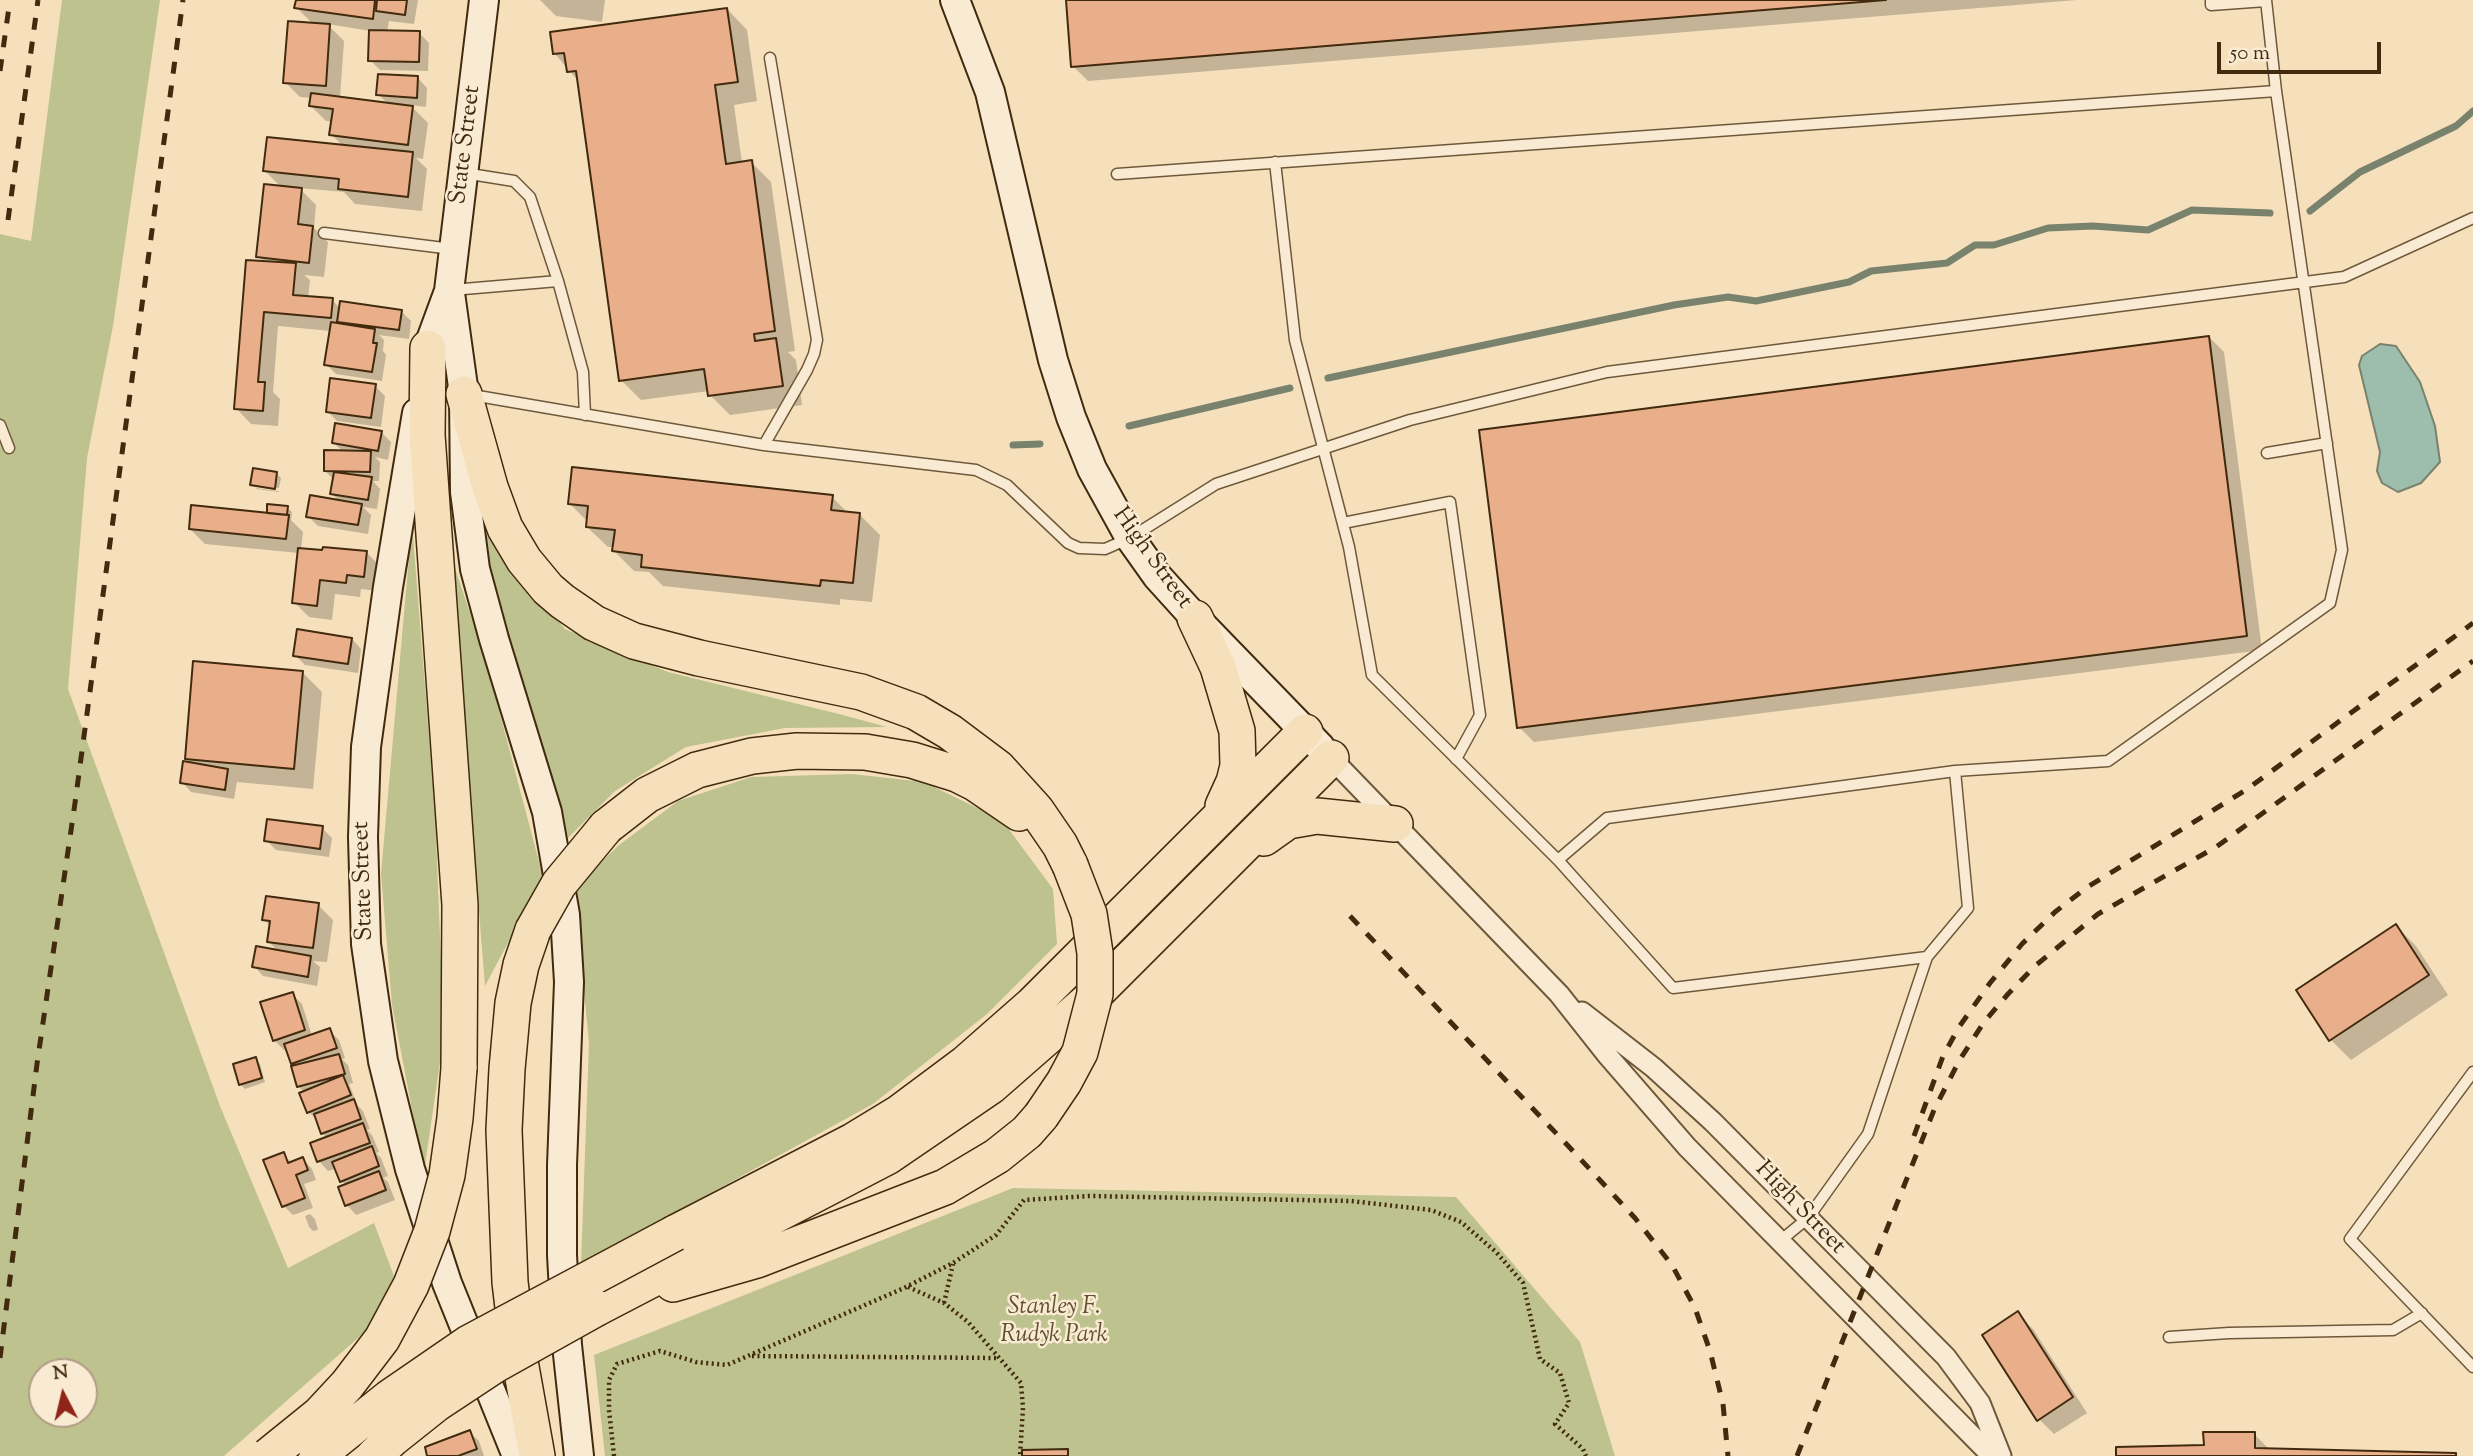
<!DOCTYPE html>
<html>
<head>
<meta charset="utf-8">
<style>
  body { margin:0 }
  #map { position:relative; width:2473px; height:1456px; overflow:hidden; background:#f6e0bc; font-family:"Sorts Mill Goudy",serif }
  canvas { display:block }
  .north { position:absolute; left:28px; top:1358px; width:70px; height:70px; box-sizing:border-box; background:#f9ebd3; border:2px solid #b09e84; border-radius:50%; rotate:353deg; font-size:19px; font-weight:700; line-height:28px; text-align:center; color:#422a0e }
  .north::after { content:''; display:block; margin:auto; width:24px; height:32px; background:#8f2418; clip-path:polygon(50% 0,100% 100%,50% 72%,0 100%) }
  .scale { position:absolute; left:2217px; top:42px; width:164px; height:32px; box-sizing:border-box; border:4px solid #422a0e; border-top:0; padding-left:9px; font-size:21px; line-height:24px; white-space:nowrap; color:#422a0e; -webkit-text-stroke:5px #f9ebd3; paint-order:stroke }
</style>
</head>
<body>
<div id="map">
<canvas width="2473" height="1456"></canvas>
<div class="north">N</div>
<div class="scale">50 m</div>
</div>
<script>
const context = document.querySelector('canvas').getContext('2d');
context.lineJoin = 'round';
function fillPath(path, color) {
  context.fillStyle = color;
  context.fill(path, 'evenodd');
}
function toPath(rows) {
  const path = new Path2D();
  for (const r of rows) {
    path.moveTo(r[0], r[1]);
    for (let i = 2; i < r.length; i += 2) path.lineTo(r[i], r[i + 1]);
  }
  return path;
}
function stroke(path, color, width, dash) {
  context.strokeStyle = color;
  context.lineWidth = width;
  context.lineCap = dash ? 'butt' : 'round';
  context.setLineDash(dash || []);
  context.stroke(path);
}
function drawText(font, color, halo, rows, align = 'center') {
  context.font = font + ' "Sorts Mill Goudy",serif';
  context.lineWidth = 5;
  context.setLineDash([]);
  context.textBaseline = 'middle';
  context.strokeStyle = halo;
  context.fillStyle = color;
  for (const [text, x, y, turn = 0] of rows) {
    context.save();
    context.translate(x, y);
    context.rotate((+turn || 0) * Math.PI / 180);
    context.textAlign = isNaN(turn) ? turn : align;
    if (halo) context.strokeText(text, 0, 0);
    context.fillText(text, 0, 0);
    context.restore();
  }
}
const green = toPath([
  [62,0,160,0,113,326,87,458,68,689,220,1106,288,1268,374,1223,394,1276,383,1316,224,1456,0,1456,0,234,31,241],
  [42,1372,84,1372,84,1414,42,1414],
  [412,523,435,812,444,1035,424,1172,392,1005,381,874],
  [484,531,565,629,668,672,843,715,887,727,785,728,686,747,615,791,568,838,490,585],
  [450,553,486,661,543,877,485,986],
  [852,774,924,782,1002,820,1053,889,1057,944,987,1014,873,1104,581,1264,589,1043,574,888,619,845,678,801,751,777],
  [1013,1188,1456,1197,1580,1342,1615,1456,605,1456,594,1355]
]);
const water = toPath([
  [2380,344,2396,346,2420,382,2435,426,2440,462,2421,483,2398,492,2382,483,2377,471,2380,452,2359,365,2362,356,2380,344]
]);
const shadow = toPath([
  [297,0,418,0,414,24,389,21,387,32,419,33,429,43,428,71,380,70,370,60,371,31,327,24,344,41,340,98,389,105,378,94,418,78,427,88,426,107,410,105,428,123,423,159,416,158,427,169,422,211,355,204,344,192,299,188,316,205,314,228,328,242,324,277,304,275,310,280,308,298,332,300,340,308,401,311,411,321,409,339,379,335,384,340,383,351,386,355,382,381,336,374,326,364,331,331,278,326,273,392,280,399,278,426,251,424,236,408,265,263,258,256,282,188,265,171,344,147,331,134,333,122,326,121,311,106,312,98,300,97,285,82,314,25,296,7],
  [540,0,605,0,602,22,556,16],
  [1068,0,2077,0,1088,81,1073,66],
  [727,9,747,30,757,101,734,105,742,163,751,162,771,182,795,351,788,352,796,360,802,405,730,415,710,395,709,391,641,400,621,380,579,82,555,54],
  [2209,337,2224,352,2262,650,1534,742,1519,727],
  [375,386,385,396,381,427,337,421,327,411],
  [381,432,391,442,388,460,375,457,380,462,379,481,373,481,380,489,377,509,363,507,371,515,368,534,318,526,308,516,340,502,332,494,334,480,325,471,343,452,334,443],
  [276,473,281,478,279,488,255,484,255,487,252,485],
  [255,488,279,491,279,492,257,489],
  [832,497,848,513,860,515,880,535,872,602,840,599,840,605,663,586,649,572,634,571,614,551,615,547,608,547,587,527,588,522,570,504],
  [287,508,292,512,291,520,303,532,301,550,367,553,382,568,379,591,361,589,360,597,335,594,332,620,309,617,294,602,299,553,205,544,190,529,272,516],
  [352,639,361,649,358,673,305,665,295,655],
  [302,672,322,692,313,789,237,782,234,799,191,792,182,782,192,764,187,759],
  [322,828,332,838,329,857,276,850,266,840],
  [318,905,333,920,327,962,313,961,320,967,317,986,263,976,254,966,279,952,269,942,271,926,264,920],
  [2396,926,2416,946,2448,995,2351,1060,2331,1040],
  [292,994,302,1004,312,1036,329,1030,339,1040,345,1058,342,1059,348,1065,353,1083,349,1084,358,1106,363,1111,370,1129,367,1130,372,1135,379,1152,376,1153,381,1158,388,1176,383,1178,388,1182,395,1200,356,1215,347,1205,346,1185,342,1181,337,1168,328,1171,319,1161,327,1138,322,1133,318,1121,309,1112,305,1093,298,1086,296,1067,292,1063,287,1048,284,1050,274,1040],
  [255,1059,260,1064,265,1082,245,1089,240,1084],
  [283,1154,292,1163,303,1159,312,1169,316,1180,304,1184,313,1208,293,1215,284,1206],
  [310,1214,315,1219,318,1230,313,1231,309,1227,305,1216],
  [2018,1314,2033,1329,2087,1413,2054,1434,2039,1419],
  [469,1432,479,1441,484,1456,429,1456],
  [2254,1434,2270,1450,2456,1456,2117,1456,2206,1447]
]);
const stream = toPath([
  [2310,211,2360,172,2456,126,2473,111],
  [1328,378,1674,305,1728,297,1756,301,1849,282,1871,271,1947,263,1975,245,1994,245,2048,228,2093,226,2148,230,2192,210,2270,213],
  [1129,426,1290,388],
  [1013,445,1040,444]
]);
const building = toPath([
  [296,0,375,0,373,19,294,8,296,0],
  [377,0,407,0,405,15,376,11,377,0],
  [1066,0,1886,0,1071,67,1066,0],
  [727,8,738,82,715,85,726,164,752,160,775,331,754,334,755,341,776,338,783,386,708,396,704,369,619,381,576,71,567,72,564,53,553,54,550,32,727,8],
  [288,21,330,24,326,86,283,83,288,21],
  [369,30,420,31,419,62,368,61,369,30],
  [378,74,418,76,417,98,376,95,378,74],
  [311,93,413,106,408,145,329,135,333,109,309,106,311,93],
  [267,137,413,152,408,197,338,189,339,179,263,171,267,137],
  [264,184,302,188,298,224,313,226,309,263,256,257,264,184],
  [246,260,296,263,293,295,333,298,331,318,264,312,258,382,265,382,263,411,234,409,246,260],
  [340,301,402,310,399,330,337,322,340,301],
  [331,322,375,329,373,343,377,343,372,372,324,365,331,322],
  [2209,336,2247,636,1517,728,1479,430,2209,336],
  [330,378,376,384,371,418,326,412,330,378],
  [335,423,382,431,378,451,332,443,335,423],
  [324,450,371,451,370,472,324,471,324,450],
  [572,467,833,495,831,510,860,513,853,583,821,580,820,586,641,567,642,555,612,551,615,530,586,527,588,506,568,504,572,467],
  [253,468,277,472,275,489,250,485,253,468],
  [334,472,372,477,368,500,330,494,334,472],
  [310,495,362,504,358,525,306,517,310,495],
  [267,504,288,506,287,515,267,513,267,504],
  [191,505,289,515,286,539,189,529,191,505],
  [323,547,367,551,364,577,347,575,346,583,320,580,317,606,292,603,298,548,322,550,323,547],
  [297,629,352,638,348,664,293,656,297,629],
  [193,661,303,671,294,769,185,759,193,661],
  [183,761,228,769,225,790,180,783,183,761],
  [267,819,323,826,320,849,264,841,267,819],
  [266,896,319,903,313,948,267,942,270,921,262,920,266,896],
  [2396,924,2429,975,2329,1041,2296,990,2396,924],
  [256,946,311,956,308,977,252,967,256,946],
  [293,992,305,1030,273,1041,260,1002,293,992],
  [330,1028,337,1048,291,1064,284,1044,330,1028],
  [339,1054,345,1074,297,1087,291,1066,339,1054],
  [256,1057,262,1078,239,1085,233,1064,256,1057],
  [343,1075,351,1095,307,1113,299,1093,343,1075],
  [354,1099,361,1119,321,1134,314,1114,354,1099],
  [363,1123,370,1143,317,1162,310,1143,363,1123],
  [372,1146,379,1166,340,1182,332,1162,372,1146],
  [284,1152,288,1163,303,1157,308,1170,296,1175,305,1198,282,1207,263,1160,284,1152],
  [379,1171,386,1190,345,1206,338,1187,379,1171],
  [2018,1311,2073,1397,2037,1421,1982,1335,2018,1311],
  [470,1430,477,1449,458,1456,427,1456,425,1447,470,1430],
  [2203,1432,2255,1432,2255,1448,2456,1453,2456,1456,2116,1456,2116,1447,2204,1445,2203,1432],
  [1068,1449,1068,1456,1022,1456,1022,1450,1068,1449]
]);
const path = toPath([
  [908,1287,944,1303,968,1322,1021,1383,1023,1408,1020,1456],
  [944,1303,953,1264],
  [752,1356,999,1358],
  [614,1456,609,1410,609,1380,617,1364,660,1351,696,1362,727,1365,904,1288,953,1263,996,1235,1024,1200,1089,1196,1351,1201,1431,1210,1461,1222,1496,1252,1523,1283,1540,1359,1560,1373,1569,1403,1555,1424,1583,1449,1586,1456]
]);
const lane = toPath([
  [2211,0,2211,5,2266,1],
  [1275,162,1295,340,1349,547,1372,675,1558,860],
  [1117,174,2276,91],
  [324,233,452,249],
  [558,281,583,372,585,415],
  [452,290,558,281,530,197,514,181,464,173],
  [472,395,764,445,976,470,1007,485,1068,543,1079,548,1105,549,1130,538,1216,484,1410,420,1607,372,2344,277,2473,218],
  [0,425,9,448],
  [764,445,807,370,814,354,817,340,770,58],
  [2267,453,2327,443],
  [1343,523,1450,502,1480,715,1456,759],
  [1955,771,2108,761,2330,603,2342,550,2276,91,2266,0],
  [2473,1072,2350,1239,2473,1367],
  [1780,1241,1808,1218,1868,1134,1927,957,1968,908,1955,771,1607,818,1558,860,1673,988,1927,957],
  [2169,1337,2229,1333,2393,1330,2422,1313]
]);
const street = toPath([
  [1331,758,1559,994,1608,1056,1687,1147,1992,1456],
  [1582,1012,1654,1068,1713,1122,1946,1357,1980,1403,2001,1456]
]);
const secondary = toPath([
  [955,0,990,92,1053,360,1071,417,1092,469,1130,538,1157,576,1195,618,1320,747],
  [450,293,464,394,465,492,475,569,494,639,547,812,565,915,569,982,562,1165,562,1255,567,1345,579,1456],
  [425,369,428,348,449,291,484,0],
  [417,413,388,587,366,747,363,837,366,944,383,1061,410,1169,447,1283,517,1456]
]);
const highway = toPath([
  [428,348,427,435,460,905,459,1068],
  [464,394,490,487,505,528,524,560,548,589,562,601,594,623,634,641,699,658,861,692,916,712,950,732,998,768,1036,810,1060,845,1070,865],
  [1195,618,1218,667,1237,731,1238,766,1234,782,1223,806],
  [606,827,647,795,697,770,752,756,797,751,865,752,912,760,957,774,975,783,1019,813],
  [1264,838,1288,821,1317,816,1395,824],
  [533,930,521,965,513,1003,507,1069,504,1130,510,1282,518,1350,537,1456],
  [675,1233,853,1141,899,1113,966,1063,1032,1005,1305,732],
  [673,1284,757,1260,945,1187,997,1156,1027,1132,1041,1116],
  [597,1308,887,1157,991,1086,1088,1001,1331,758]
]);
const rail = toPath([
  [0,71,10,0],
  [8,220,38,0],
  [1350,916,1572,1150,1635,1218,1672,1265,1695,1308,1710,1351,1723,1404,1728,1456],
  [1914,1136,1943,1056,1959,1027,1990,983,2022,944,2055,912,2086,888,2246,790,2473,623],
  [0,1358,37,1064,75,803,183,0],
  [1797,1456,1934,1110,1959,1061,1984,1022,2008,994,2035,966,2098,914,2216,847,2473,661]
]);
const highwayBridge = toPath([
  [533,930,559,884,606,827],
  [1041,1116,1064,1082,1080,1052,1095,994,1095,953,1089,914,1070,865],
  [268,1456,320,1414,347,1385,382,1339,411,1285,432,1231,447,1175,455,1118,459,1068],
  [317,1456,389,1398,469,1343,675,1233],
  [374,1456,392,1439,436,1404,495,1365,597,1308]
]);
const streetNames = [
  ["State Street",467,145,-83],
  ["High Street",1151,559,54],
  ["State Street",365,881,-92],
  ["High Street",1799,1209,46]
];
const parkNames = [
  ["Stanley F.",1054,1309],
  ["Rudyk Park",1054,1337]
];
fillPath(green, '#bec28f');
fillPath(water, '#9dbdad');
stroke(water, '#79826d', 2);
fillPath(shadow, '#0003');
stroke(stream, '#79826d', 7);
fillPath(building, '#e9af8a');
stroke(building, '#422a0e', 2);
stroke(lane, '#6f583a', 13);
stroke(street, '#6f583a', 23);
stroke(secondary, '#422a0e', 32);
stroke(highway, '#422a0e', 38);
stroke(path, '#422a0e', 4.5, [2, 3.5]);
stroke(lane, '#f9ebd3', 10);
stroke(street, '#f9ebd3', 19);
stroke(secondary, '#f9ebd3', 28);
stroke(highway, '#f6e0bc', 35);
stroke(rail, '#422a0e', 5, [12, 12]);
stroke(highwayBridge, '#422a0e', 38, []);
stroke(highwayBridge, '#f6e0bc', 35);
drawText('24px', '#422a0e', '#f9ebd3', streetNames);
drawText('italic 24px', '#61502e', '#f9ebd3', parkNames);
</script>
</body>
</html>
